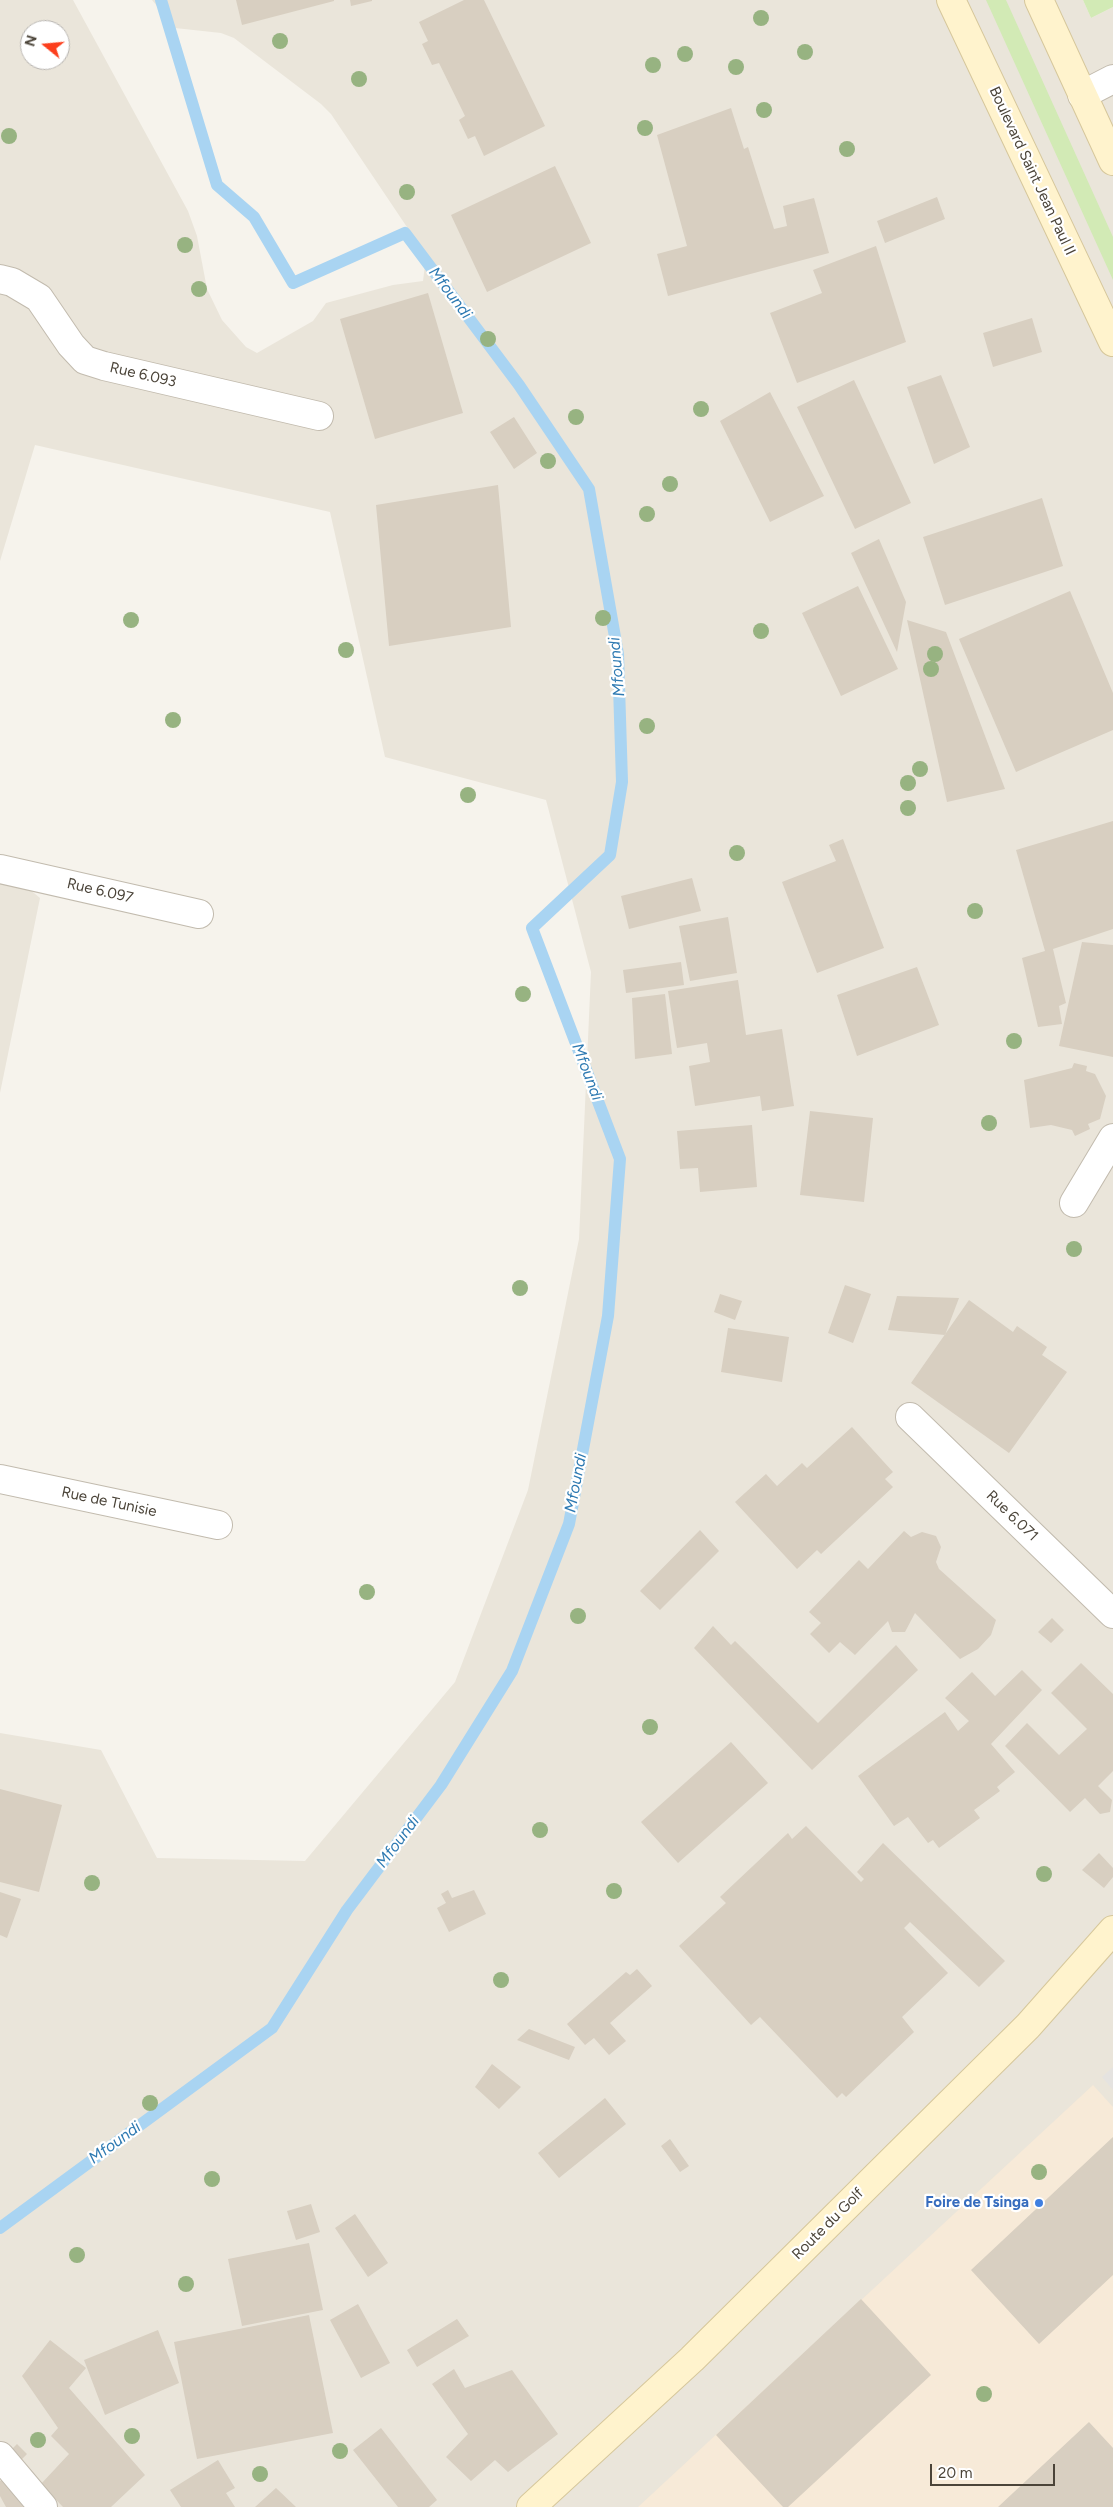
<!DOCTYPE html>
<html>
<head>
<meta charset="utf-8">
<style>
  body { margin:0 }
  #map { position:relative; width:1113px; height:2507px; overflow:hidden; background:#f6f3ec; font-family:Figtree,sans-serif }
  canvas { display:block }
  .north { position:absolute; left:20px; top:20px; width:50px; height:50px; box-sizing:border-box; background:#fff; border:1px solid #b7b4b0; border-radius:50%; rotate:287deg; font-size:14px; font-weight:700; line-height:20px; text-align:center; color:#4b4439 }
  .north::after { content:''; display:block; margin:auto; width:18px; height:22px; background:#fc3f1d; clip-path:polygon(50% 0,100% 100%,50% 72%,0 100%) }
  .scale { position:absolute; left:930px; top:2464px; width:125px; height:22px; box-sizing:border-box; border:2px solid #4b4439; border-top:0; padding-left:6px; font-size:15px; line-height:18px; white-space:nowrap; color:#4b4439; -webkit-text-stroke:4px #fff; paint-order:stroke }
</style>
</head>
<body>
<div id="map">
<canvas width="1113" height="2507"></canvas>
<div class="north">N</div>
<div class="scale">20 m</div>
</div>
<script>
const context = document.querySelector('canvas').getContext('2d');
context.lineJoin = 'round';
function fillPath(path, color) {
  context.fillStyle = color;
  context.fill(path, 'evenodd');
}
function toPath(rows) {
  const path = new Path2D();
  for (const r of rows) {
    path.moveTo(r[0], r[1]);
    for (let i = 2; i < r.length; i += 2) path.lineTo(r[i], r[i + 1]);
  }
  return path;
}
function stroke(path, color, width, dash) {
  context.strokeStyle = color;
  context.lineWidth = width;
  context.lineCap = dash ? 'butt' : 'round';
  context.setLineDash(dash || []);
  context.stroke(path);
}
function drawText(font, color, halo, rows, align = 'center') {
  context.font = font + ' Figtree,sans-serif';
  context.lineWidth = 4.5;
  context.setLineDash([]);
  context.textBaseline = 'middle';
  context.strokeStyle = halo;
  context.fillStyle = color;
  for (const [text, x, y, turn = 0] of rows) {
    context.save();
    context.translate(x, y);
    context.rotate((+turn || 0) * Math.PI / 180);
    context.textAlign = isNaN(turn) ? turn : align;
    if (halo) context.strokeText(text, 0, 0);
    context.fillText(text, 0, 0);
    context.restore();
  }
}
const residential = toPath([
  [0,0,73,0,188,211,197,236,207,289,222,320,246,347,257,353,313,321,326,303,393,285,423,281,425,265,415,239,331,114,321,104,234,38,221,33,175,28,152,0,1083,0,1091,18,1113,7,1113,2507,0,2507,0,1733,101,1750,157,1858,305,1861,455,1682,528,1490,579,1239,591,972,546,800,385,757,330,512,35,445,0,561],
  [30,30,60,30,60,60,30,60],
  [0,865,40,898,0,1093]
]);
const commercial = toPath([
  [1093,2085,1113,2107,1113,2507,638,2507]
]);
const green = toPath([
  [986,0,1006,0,1113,237,1113,280],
  [1083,0,1113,0,1113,7,1091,18]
]);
const parking = toPath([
  [1113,2067,1113,2090,1102,2077]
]);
const stream = toPath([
  [0,2228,272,2028,347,1910,441,1785,512,1671,569,1524,608,1316,620,1159,532,928,610,855,622,782,618,654,589,489,519,385,405,233,293,283,254,217,217,185,161,0]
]);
const building = toPath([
  [236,0,334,0,334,1,242,25],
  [350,0,372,0,372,1,351,6],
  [464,0,484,0,545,126,484,156,475,136,468,139,459,120,465,116,439,63,432,65,422,44,428,41,419,22],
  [731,108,744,149,748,147,774,229,787,226,783,206,814,198,829,253,668,296,657,254,687,246,657,135],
  [555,166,591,243,487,292,451,215],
  [937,197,945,219,885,243,877,221],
  [876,246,906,342,797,383,770,313,822,293,813,270],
  [428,293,463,413,375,439,340,319],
  [1032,318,1042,352,993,367,983,333],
  [941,375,970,447,934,464,907,387],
  [854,380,911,503,855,529,797,407],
  [770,392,824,496,770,522,720,421],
  [514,417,537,453,514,469,490,432],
  [498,485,511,627,389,646,376,505],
  [1042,498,1063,566,945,605,923,537],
  [879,539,906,602,897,652,851,553],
  [858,586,898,669,841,696,802,613],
  [1070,591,1113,693,1113,730,1016,772,959,639],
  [907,620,946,632,1005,789,947,802],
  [1113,821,1113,929,1053,949,1066,1003,1059,1006,1062,1024,1038,1027,1022,958,1045,951,1016,850],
  [843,839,884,948,817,973,782,882,836,861,829,845],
  [692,878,701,911,629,929,621,896],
  [728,917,737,973,690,981,679,926],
  [1082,942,1113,945,1113,1057,1059,1046],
  [681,962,684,985,626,993,623,970],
  [917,967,939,1025,857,1056,837,995],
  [738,980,746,1035,782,1029,794,1106,762,1111,760,1096,695,1106,689,1066,710,1062,707,1043,677,1048,668,991],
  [665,994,672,1054,635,1059,632,998],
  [1074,1063,1087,1066,1086,1071,1095,1074,1106,1096,1100,1119,1088,1124,1090,1129,1075,1136,1072,1130,1051,1125,1030,1128,1024,1080,1072,1068],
  [810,1111,873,1118,864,1202,800,1195],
  [752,1125,757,1187,700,1192,698,1168,680,1169,677,1131],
  [845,1285,871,1294,853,1343,828,1333],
  [720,1294,742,1301,735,1320,714,1312],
  [897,1296,959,1298,945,1335,888,1330],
  [969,1300,1013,1332,1017,1326,1047,1347,1042,1355,1067,1372,1009,1453,911,1383],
  [728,1328,789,1337,782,1382,721,1372],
  [852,1427,893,1472,885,1479,893,1487,821,1554,817,1550,797,1569,735,1502,766,1474,777,1486,802,1463,807,1468],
  [700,1530,719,1551,660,1610,640,1591],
  [904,1531,911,1537,922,1532,936,1536,941,1547,936,1562,939,1569,996,1620,991,1635,978,1649,960,1659,915,1613,905,1632,892,1632,888,1621,855,1655,840,1642,829,1653,810,1634,821,1623,809,1612,859,1560,868,1569],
  [1052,1618,1064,1630,1051,1643,1038,1632],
  [713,1626,731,1645,735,1641,818,1723,896,1645,918,1670,812,1770,694,1648],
  [1081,1663,1113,1694,1113,1771,1098,1786,1112,1800,1110,1812,1100,1814,1085,1798,1070,1812,1005,1746,1027,1723,1059,1755,1087,1729,1051,1693],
  [1022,1670,1042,1690,991,1744,1015,1772,997,1787,1000,1791,974,1810,980,1818,939,1848,933,1840,928,1843,908,1817,894,1826,858,1776,945,1712,958,1731,969,1721,945,1698,972,1672,995,1696],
  [731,1742,768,1783,678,1863,641,1822],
  [0,1789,62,1805,39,1892,0,1882],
  [806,1826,861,1882,864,1879,857,1872,883,1843,1005,1961,979,1987,910,1922,904,1928,948,1973,902,2017,914,2032,846,2097,842,2093,837,2098,760,2017,751,2025,679,1946,726,1903,720,1897,788,1833,792,1839],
  [1099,1853,1113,1868,1113,1877,1104,1888,1082,1870],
  [448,1890,452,1898,474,1890,486,1914,449,1932,437,1908,446,1903,441,1894],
  [0,1892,21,1899,7,1938,0,1935],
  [637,1969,652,1986,610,2023,626,2041,609,2055,594,2038,585,2045,567,2024,626,1972,630,1975],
  [529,2029,575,2047,569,2060,517,2040],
  [492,2064,521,2087,499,2109,475,2087],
  [605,2098,626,2124,559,2178,538,2153],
  [1113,2137,1113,2275,1039,2344,971,2270],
  [670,2139,689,2166,680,2172,661,2146],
  [311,2204,320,2232,296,2240,287,2211],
  [355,2214,388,2263,368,2277,335,2228],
  [309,2243,323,2310,242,2326,228,2259],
  [861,2299,931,2375,788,2507,783,2507,716,2435],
  [358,2304,390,2363,361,2378,330,2320],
  [309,2315,333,2433,197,2459,174,2342],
  [457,2319,469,2336,417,2367,407,2350],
  [158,2330,179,2383,105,2415,84,2360],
  [50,2340,86,2368,69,2388,145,2475,111,2507,63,2507,41,2484,69,2454,51,2436,58,2428,22,2376],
  [454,2369,465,2388,512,2370,558,2434,508,2472,495,2460,471,2481,446,2457,468,2434,432,2384],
  [1089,2422,1113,2448,1113,2507,998,2507],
  [381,2428,437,2500,429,2507,398,2507,353,2450],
  [17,2444,27,2454,15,2466,5,2456],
  [218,2460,235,2488,226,2493,235,2507,181,2507,170,2490],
  [9,2476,32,2507,6,2507,0,2496,0,2481],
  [276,2488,296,2507,255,2507]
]);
const minor = toPath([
  [1082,95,1113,79],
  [0,279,12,282,39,298,71,345,85,360,104,366,319,416],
  [0,869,199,914],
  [1074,1203,1113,1138],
  [910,1417,1113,1614],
  [0,1479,218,1525],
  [0,2456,43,2507]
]);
const secondary = toPath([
  [951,0,1113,342],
  [1039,0,1113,161],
  [531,2507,692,2359,1028,2026,1113,1930]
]);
const trees = [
  [761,18],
  [280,41],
  [805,52],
  [685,54],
  [653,65],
  [736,67],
  [359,79],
  [764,110],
  [645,128],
  [9,136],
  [847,149],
  [407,192],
  [185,245],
  [199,289],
  [488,339],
  [701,409],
  [576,417],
  [548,461],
  [670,484],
  [647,514],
  [603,618],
  [131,620],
  [761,631],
  [346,650],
  [935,654],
  [931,669],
  [173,720],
  [647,726],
  [920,769],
  [908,783],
  [468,795],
  [908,808],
  [737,853],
  [975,911],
  [523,994],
  [1014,1041],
  [989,1123],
  [1074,1249],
  [520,1288],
  [367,1592],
  [578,1616],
  [650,1727],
  [540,1830],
  [1044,1874],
  [92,1883],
  [614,1891],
  [501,1980],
  [150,2103],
  [1039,2172],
  [212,2179],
  [77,2255],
  [186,2284],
  [984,2394],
  [132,2436],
  [38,2440],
  [340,2451],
  [260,2474]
];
const markers = [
  [1039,2203,5,"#3f7fe0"]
];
const streetNames = [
  ["Boulevard Saint Jean Paul II",1032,171,65],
  ["Rue 6.093",143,375,13],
  ["Rue 6.097",100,891,13],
  ["Rue de Tunisie",109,1502,12],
  ["Rue 6.071",1012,1516,44],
  ["Route du Golf",828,2224,-45]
];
const shopNames = [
  ["Foire de Tsinga",1029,2203]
];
const waterNames = [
  ["Mfoundi",450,293,53],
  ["Mfoundi",617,667,-95],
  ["Mfoundi",587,1072,69],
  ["Mfoundi",576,1483,-79],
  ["Mfoundi",398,1842,-53],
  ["Mfoundi",115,2143,-36]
];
fillPath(residential, '#eae5da');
fillPath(commercial, '#f7ead8');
fillPath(green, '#d2eab5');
fillPath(parking, '#e5e3e0');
stroke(stream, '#a9d4f2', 12);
fillPath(building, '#d8cfc1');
stroke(minor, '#c2bbae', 30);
stroke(secondary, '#d6c79b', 30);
stroke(minor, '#fff', 28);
stroke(secondary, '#fff3cd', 28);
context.fillStyle = '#97b381';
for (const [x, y] of trees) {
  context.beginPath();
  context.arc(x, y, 8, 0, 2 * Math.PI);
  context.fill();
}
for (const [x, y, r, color] of markers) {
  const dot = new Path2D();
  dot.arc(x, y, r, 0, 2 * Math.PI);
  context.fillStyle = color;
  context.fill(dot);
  stroke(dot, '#fff', 2);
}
drawText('15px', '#4b4439', '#fff', streetNames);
drawText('bold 15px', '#366cbe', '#fff', shopNames, 'right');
drawText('italic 16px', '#2e7ab2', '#fff', waterNames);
</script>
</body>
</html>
